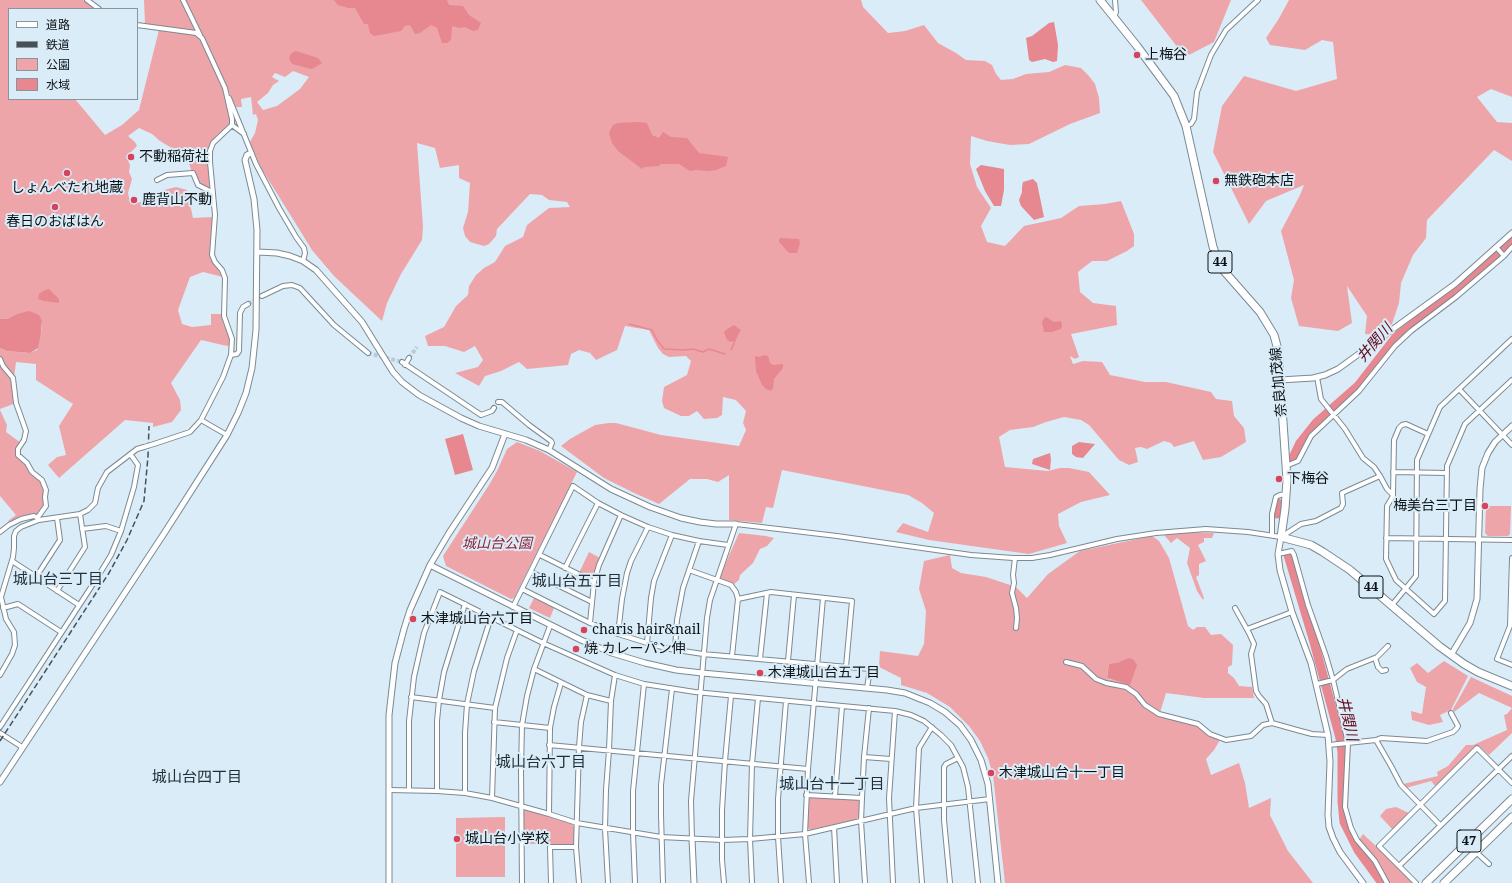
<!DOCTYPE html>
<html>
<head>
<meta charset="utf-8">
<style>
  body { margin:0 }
  #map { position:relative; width:1512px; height:883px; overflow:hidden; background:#daecf7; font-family:"Noto Serif","Noto Sans JP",serif }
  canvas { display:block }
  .legend { position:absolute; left:8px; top:8px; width:130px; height:92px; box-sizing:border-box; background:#daecf7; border:1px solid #88959d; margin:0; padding:5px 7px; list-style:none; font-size:12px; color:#0c1216 }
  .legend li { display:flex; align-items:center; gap:8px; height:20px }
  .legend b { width:20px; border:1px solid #88959d }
</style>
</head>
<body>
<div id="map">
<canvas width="1512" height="883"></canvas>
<ul class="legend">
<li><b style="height:5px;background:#fff"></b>道路</li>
<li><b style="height:5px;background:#475056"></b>鉄道</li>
<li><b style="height:11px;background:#eea5aa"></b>公園</li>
<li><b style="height:11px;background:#e7878f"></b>水域</li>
</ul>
</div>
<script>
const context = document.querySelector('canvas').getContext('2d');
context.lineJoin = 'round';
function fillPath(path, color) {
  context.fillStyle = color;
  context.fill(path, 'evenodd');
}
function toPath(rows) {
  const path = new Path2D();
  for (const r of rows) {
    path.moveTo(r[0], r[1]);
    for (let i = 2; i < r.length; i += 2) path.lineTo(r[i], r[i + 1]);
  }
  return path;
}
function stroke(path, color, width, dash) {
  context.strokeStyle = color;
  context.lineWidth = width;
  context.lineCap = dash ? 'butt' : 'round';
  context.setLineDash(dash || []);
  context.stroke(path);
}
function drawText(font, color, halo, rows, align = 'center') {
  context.font = font + ' "Noto Serif","Noto Sans JP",serif';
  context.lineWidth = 4;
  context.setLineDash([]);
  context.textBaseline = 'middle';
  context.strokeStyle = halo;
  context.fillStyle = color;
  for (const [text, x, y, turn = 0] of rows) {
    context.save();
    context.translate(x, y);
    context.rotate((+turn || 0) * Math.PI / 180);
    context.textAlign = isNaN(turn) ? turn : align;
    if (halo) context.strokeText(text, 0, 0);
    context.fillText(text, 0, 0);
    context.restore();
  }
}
const green = toPath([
  [0,0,83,0,96,9,9,9,9,99,75,99,105,135,122,125,139,110,159,30,194,35,201,39,223,90,230,114,229,124,216,136,209,147,210,194,198,187,195,183,189,163,190,159,160,141,152,134,139,128,128,136,135,142,137,146,129,154,127,158,130,165,129,172,132,179,128,193,130,202,135,204,148,199,160,191,176,187,187,190,193,218,213,217,211,259,223,277,203,272,190,277,178,310,182,324,192,327,211,325,211,314,222,314,223,322,230,338,230,345,227,346,201,340,171,383,180,400,181,410,172,422,153,427,153,423,125,420,59,478,48,465,57,457,66,455,59,426,73,404,36,380,36,364,16,362,14,378,4,365,0,357,0,348,7,351,29,353,37,350,41,334,42,328,42,321,17,314,7,319,0,319],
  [144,0,181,0,198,32,145,24],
  [185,0,861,0,863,7,888,33,905,31,924,25,938,43,956,53,966,60,985,61,992,65,996,74,1001,80,1013,79,1026,74,1049,72,1065,65,1081,68,1089,76,1095,84,1099,98,1100,113,1070,124,1029,144,1010,145,987,141,971,136,970,164,977,187,991,208,981,226,987,242,1005,246,1024,226,1061,218,1079,206,1105,204,1121,201,1134,234,1134,246,1127,251,1107,261,1092,261,1078,272,1080,292,1093,303,1116,306,1117,325,1071,334,1079,357,1075,359,1070,356,1073,364,1083,361,1102,362,1110,375,1145,382,1166,382,1211,392,1216,399,1232,401,1234,416,1244,428,1246,442,1221,457,1203,460,1194,441,1174,447,1171,443,1164,441,1147,449,1141,447,1135,448,1138,462,1129,465,1119,460,1089,425,1081,420,1064,417,1046,422,1033,427,1010,430,999,437,1005,467,1048,471,1060,468,1069,468,1089,472,1110,495,1081,502,1058,514,1059,526,1067,543,1029,554,929,540,896,532,903,523,928,532,934,513,922,503,908,495,782,470,773,508,766,507,762,523,729,520,729,475,718,482,707,479,690,479,659,504,632,492,604,478,561,446,570,439,595,425,609,423,616,423,661,435,739,446,746,430,743,423,746,411,736,400,723,397,722,415,717,418,704,419,697,411,689,416,681,416,664,408,662,401,664,387,687,375,691,361,686,356,669,357,663,354,658,348,649,330,625,326,617,350,596,360,590,353,579,350,571,354,568,365,527,369,519,362,501,371,485,376,479,386,455,373,478,367,483,360,475,346,464,352,445,346,428,346,425,336,444,327,456,306,468,295,469,286,476,275,484,268,495,262,505,246,523,237,527,225,549,208,570,207,567,202,549,200,542,195,530,194,497,229,496,236,489,244,484,246,470,242,465,236,463,228,468,212,470,183,459,178,459,165,440,168,435,148,417,143,423,227,422,240,401,274,387,303,382,321,334,276,312,250,278,195,261,168,250,142,255,133,258,120,256,114,253,115,251,97,241,99,242,107,236,107],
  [293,71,309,77,300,89,277,106,263,110,257,102,268,93,273,85,279,81,272,77,275,73,285,77],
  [1141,0,1231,0,1214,42,1185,57],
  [1289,0,1512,0,1512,97,1491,89,1477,97,1497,122,1512,123,1512,161,1494,150,1427,220,1426,238,1413,255,1401,283,1399,303,1392,324,1378,335,1365,334,1367,316,1347,286,1352,323,1338,331,1299,326,1291,298,1294,280,1281,231,1300,195,1304,185,1266,201,1249,224,1213,152,1222,106,1244,76,1296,91,1337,79,1333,42,1322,40,1305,50,1270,45,1266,38,1278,20],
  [0,361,12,379,16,403,0,409],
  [0,410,7,425,6,432,21,443,17,449,34,475,43,484,46,504,38,514,36,514,33,513,9,522,8,521,16,515,0,496],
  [517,442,540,451,577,472,514,598,511,599,446,566,443,556,489,485,497,471,507,449],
  [1486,506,1511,506,1510,534,1508,536,1488,536,1485,533],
  [1187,532,1214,533,1212,538,1204,538,1204,542,1198,545,1206,561,1199,564,1199,575,1196,577,1204,598,1203,600,1197,591,1187,563,1190,548,1177,538,1171,543,1164,535],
  [739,533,766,536,774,538,767,546,760,549,753,563,740,575,739,580,734,584,721,579,720,576],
  [1152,536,1159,541,1169,558,1188,626,1193,630,1197,627,1205,627,1211,635,1221,634,1233,645,1232,665,1228,667,1228,673,1234,678,1239,686,1252,687,1254,698,1204,698,1166,693,1159,716,1197,724,1208,736,1220,740,1214,750,1206,759,1211,775,1239,763,1245,783,1249,808,1271,798,1270,815,1288,851,1313,883,1005,883,993,775,988,758,980,741,969,726,950,707,927,693,901,685,901,678,879,667,880,651,918,656,924,644,926,611,919,589,924,561,950,555,952,568,961,573,986,577,1016,587,1027,598,1048,574,1080,551],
  [1128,658,1121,682,1108,679,1107,677,1109,664,1119,662],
  [589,552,600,558,594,577,591,578,579,573],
  [534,598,554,608,550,618,529,608],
  [1444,661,1468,676,1451,710,1440,715,1443,722,1429,725,1412,720,1411,711,1422,714,1426,687,1417,682,1410,668,1417,663,1428,673],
  [1471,677,1512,696,1512,733,1489,755,1479,746,1436,787,1431,781,1406,788,1403,784,1438,776,1437,772,1448,766,1466,745,1473,745,1507,730,1504,715,1507,714,1512,708,1479,693,1454,712,1453,709],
  [811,797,859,799,859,817,857,819,810,830,808,828,808,799],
  [1396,807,1409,813,1393,830,1380,816,1386,809],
  [526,810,572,824,574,827,574,842,573,844,524,844,523,812],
  [505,817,505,877,456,877,456,818],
  [1363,834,1376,846,1412,883,1390,883,1385,877,1380,864,1359,840]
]);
const water = toPath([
  [334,0,447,0,449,5,463,6,469,15,481,23,478,30,473,31,465,27,460,28,452,26,451,40,447,43,442,43,437,28,431,25,420,33,415,34,410,25,405,26,401,31,374,36,370,33,368,24,364,24,355,8,348,8,338,5],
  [1054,22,1058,45,1057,61,1053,62,1045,59,1032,62,1029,60,1026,38,1032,36,1049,23],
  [296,51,318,58,322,63,314,68,311,69,292,64,289,59,290,55,293,52],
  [639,122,647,123,652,135,659,138,663,132,671,137,687,138,699,153,728,157,726,166,716,170,708,171,696,170,690,171,679,164,660,164,659,166,644,167,642,169,618,151,612,143,609,133,613,125,618,123],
  [981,165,1004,169,1004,190,1001,206,994,206,985,191,976,169],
  [1033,179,1037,183,1044,217,1034,220,1021,206,1019,200,1022,192,1022,187,1023,182],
  [781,238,799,239,800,243,797,253,789,253,779,242,779,239],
  [49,289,59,299,59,303,44,301,38,299,39,294,45,290],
  [29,311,39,315,42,321,41,334,38,348,30,353,7,351,0,348,0,319,7,319,17,314],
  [1045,317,1048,318,1054,322,1061,321,1062,325,1061,329,1052,332,1044,332,1042,322],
  [734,325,741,330,735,341,731,342,727,340,724,332,727,329],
  [764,355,768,356,770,363,773,365,783,364,783,368,774,379,773,388,771,391,766,389,762,385,756,371,755,356,759,357],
  [463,434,473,470,455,475,445,439],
  [1079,442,1095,444,1083,458,1076,457,1072,454,1072,446],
  [1050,453,1051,459,1050,470,1032,464,1033,459],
  [1128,658,1133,659,1137,665,1130,685,1107,678,1109,664,1119,662]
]);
const stream = toPath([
  [629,324,652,330,657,340,664,349,683,350,693,349,703,352,709,349,725,354],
  [731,350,735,341]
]);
const river = toPath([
  [1292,460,1300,443,1316,423,1358,386,1396,337,1481,270,1512,241],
  [1277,514,1278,503],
  [1288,555,1314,642,1340,738,1342,752,1342,801,1344,822,1358,850,1382,883]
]);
const minorTunnel = toPath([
  [248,304,262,296],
  [368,353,402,362],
  [409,358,417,347]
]);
const minor = toPath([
  [87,0,99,9],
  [183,0,200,35],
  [1114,17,1116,12,1115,0],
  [137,25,189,32,196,33,202,38,225,88,232,119,232,125,213,143,210,151,210,162,215,215,212,255,215,262,222,270,225,278,224,316,232,339,231,355,223,377,201,420,190,432,154,444],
  [229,98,256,164,279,208,296,237,304,248,305,253,303,261],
  [232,125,244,134],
  [1186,126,1191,124,1194,119,1197,92,1211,55,1226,30,1258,0],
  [157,180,167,175,193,173,198,185,212,192],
  [1504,256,1512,247],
  [262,296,283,286,292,285,300,288,334,325,368,353],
  [231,355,237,354,239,351,240,313,243,307,248,304],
  [0,359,3,366,13,378,16,403,26,431,24,440,18,449,18,455,27,463,32,472,42,480,46,490,45,497,46,506,38,517],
  [402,362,481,415,492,411,494,408],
  [405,365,409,358],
  [1459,389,1512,445],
  [498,402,502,402,529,425,551,441,552,443,549,450],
  [201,420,227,435],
  [1428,434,1406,424,1402,425,1399,428,1394,440,1393,496,1387,506,1386,559,1396,580,1434,614,1445,601,1447,466,1465,424,1512,380],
  [1286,466,1298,461,1311,436,1359,391,1395,346,1411,331,1456,297,1504,256,1496,247],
  [1393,472,1447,473],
  [1380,476,1387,489,1393,495],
  [82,529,106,526,121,531],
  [0,532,9,525,21,519,34,516,38,518],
  [1272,535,1272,514,1276,497,1280,495,1286,494],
  [1386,538,1512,540],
  [699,541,728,545],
  [1278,554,1292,551,1294,555,1308,605,1326,656,1333,680,1348,743,1345,807,1351,828,1357,840,1375,861,1387,883],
  [540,555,594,582],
  [1015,558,1013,575,1014,583,1012,593,1016,608,1017,618,1016,628],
  [1512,558,1510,626,1497,659,1512,665],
  [12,561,79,605],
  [565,568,598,503],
  [689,570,731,585,736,592,738,599,771,592,852,601,846,667],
  [531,572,592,602],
  [36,577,60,540,57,518],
  [522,589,590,623,618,634,647,643,670,649,703,654,870,669,867,688],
  [57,591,85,547,80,514],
  [1392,605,1416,576,1417,460,1440,407,1512,339],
  [513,607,573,486,598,503,621,515,648,527,672,535,699,541,683,588,677,620,675,649],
  [3,608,18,604,61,632],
  [1235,608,1249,633,1254,644,1251,654,1256,691,1259,696,1266,704,1272,723],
  [590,623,594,582,599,565,621,515],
  [1247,629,1292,612],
  [618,634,622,599,627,573,631,561,648,527],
  [647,643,651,598,654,581,672,535],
  [732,656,738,599],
  [1375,658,1378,667,1382,671,1386,670],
  [760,659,767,593],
  [788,661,794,595],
  [1066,662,1082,666,1096,679,1106,683,1126,687,1136,694,1145,705,1159,714,1198,724,1210,734,1226,740,1251,736,1263,725,1272,723,1297,730,1312,734,1328,735],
  [534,669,587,695,611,701],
  [0,675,12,654,15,645,14,632,6,619,1,597,13,557,14,548,14,536,16,531,21,527,39,520,80,514,88,510,95,503,98,488,107,472,137,449,144,447],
  [1317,684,1333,680,1347,669,1377,657,1388,646],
  [411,697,495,708],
  [758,698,752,764,750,839,805,834,916,808,990,799],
  [494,722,550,728],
  [0,727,97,578,111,555,121,531,134,487,138,465,131,455],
  [0,733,22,747],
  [1376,740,1391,766,1401,785,1440,825],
  [549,745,808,769],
  [1329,745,1376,740,1381,738,1427,741,1453,732,1457,728,1458,726,1451,713],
  [864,757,891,759],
  [389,790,437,791,465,793,492,798,549,814,577,823,661,837,722,840,750,839,752,883],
  [409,790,409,721,414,677,424,633,440,592,543,643,615,675,644,684,695,692,895,711,911,715,924,721,941,735,951,745,963,767,968,787,978,883],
  [437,791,437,721,439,700,444,672,465,604],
  [465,793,465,733,467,704,474,671,491,617],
  [806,795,862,798],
  [835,796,842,706],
  [492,798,495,708,507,658,517,630],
  [549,814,550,728,554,707,561,683],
  [834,827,837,883],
  [692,839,691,801,707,618,710,600,736,524,837,536,971,555,1013,558,1032,558,1050,555,1117,539,1156,533,1206,529,1248,532,1281,537,1301,524,1316,521,1341,508,1343,504,1342,493,1380,476,1374,467,1363,458,1345,429,1321,399,1317,377],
  [1476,852,1489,864],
  [1399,866,1512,756],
  [522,883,521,770,522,725,527,696,534,669,550,626],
  [551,883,550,847,576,847],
  [579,883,576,847,579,747,581,722,587,695],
  [608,883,605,829,606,790,609,750,611,701,615,675],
  [635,883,633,833,633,791,644,684],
  [663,883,661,815,661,785,672,689],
  [724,883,722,860,722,810,725,761,731,696],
  [781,883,778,837,778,799,786,701],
  [809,883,805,834,808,769,823,598],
  [865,883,861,821,862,798,864,757,869,708],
  [893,883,889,798,895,711],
  [922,883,916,808,919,748,932,727],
  [950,883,944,820,944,767,946,764,958,758],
  [1416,883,1379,846,1477,748,1512,783]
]);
const tertiary = toPath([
  [258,252,277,253,290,256,303,261,316,270,362,322,393,372,402,382,419,395,461,418,479,426,526,440,549,450,611,489,650,507,681,518,700,522,716,524,736,524],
  [1280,380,1313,378,1325,375,1338,369,1455,284,1512,233],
  [1281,537,1278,554,1280,570,1292,612,1311,663,1328,735,1330,762,1328,815,1329,827,1333,838,1340,852,1363,883],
  [430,565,581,640,612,653,645,663,676,670,702,673,887,690,905,693,930,703,945,712,960,725,971,740,981,760,988,784,998,883],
  [1451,655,1470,623,1477,599,1480,489,1482,468,1488,453,1495,442,1512,426],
  [0,782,165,532,227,435,238,413,246,393,252,368,256,330,257,230,254,199,245,160,247,155,251,153],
  [692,839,694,883],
  [389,883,389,715,395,663,404,629,410,610,430,565,449,533,492,468,505,434]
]);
const primary = toPath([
  [1100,0,1137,46,1174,96,1186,126,1213,247,1218,260,1224,271,1260,312,1274,335,1278,350,1287,480,1285,509,1281,537,1311,545,1323,552,1350,570,1439,646,1464,664,1478,672,1512,686],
  [1426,883,1512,799],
  [1444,883,1512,817]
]);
const rail = toPath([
  [0,741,109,573,127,540,144,501,148,456,149,426]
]);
const minorBridge = toPath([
  [144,447,154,444]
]);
const markers = [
  [1137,55,4,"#d5445c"],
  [131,157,4,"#d5445c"],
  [67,173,4,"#d5445c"],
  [1216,181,4,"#d5445c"],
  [134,200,4,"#d5445c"],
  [55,207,4,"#d5445c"],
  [1279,479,4,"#d5445c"],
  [1485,506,4,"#d5445c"],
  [413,619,4,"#d5445c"],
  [584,630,4,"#d5445c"],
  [576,649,4,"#d5445c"],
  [760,673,4,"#d5445c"],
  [991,773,4,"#d5445c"],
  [457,839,4,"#d5445c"]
];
const shields = [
  [1220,262,24],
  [1371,587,24],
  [1469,841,24]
];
const shieldNames = [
  ["44",1220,262],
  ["44",1371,587],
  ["47",1469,841]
];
const poiNames = [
  ["上梅谷",1145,55],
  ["不動稲荷社",139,157],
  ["無鉄砲本店",1224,181],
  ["しょんべたれ地蔵",67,188,"center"],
  ["鹿背山不動",142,200],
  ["春日のおばはん",55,222,"center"],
  ["下梅谷",1287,479],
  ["梅美台三丁目",1477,506,"right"],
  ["木津城山台六丁目",421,619],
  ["charis hair&nail",592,630],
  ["焼 カレーパン伸",584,649],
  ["木津城山台五丁目",768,673],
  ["木津城山台十一丁目",999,773],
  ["城山台小学校",465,839]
];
const streetNames = [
  ["奈良加茂線",1279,382,-95]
];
const parkNames = [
  ["城山台公園",497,544]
];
const waterNames = [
  ["井関川",1375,343,-49],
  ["井関川",1347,719,77]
];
const neighbourhoodNames = [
  ["城山台三丁目",58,580],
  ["城山台五丁目",577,582],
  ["城山台六丁目",541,763],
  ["城山台四丁目",197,778],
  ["城山台十一丁目",832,785]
];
fillPath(green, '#eea5aa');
fillPath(water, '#e7878f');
stroke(stream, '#e7878f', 1.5);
stroke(river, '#e7878f', 9);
stroke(minorTunnel, '#bbcbd5', 4, [4, 2]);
stroke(minor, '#7a8a94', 6);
stroke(tertiary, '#7a8a94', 7);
stroke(primary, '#7a8a94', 9);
stroke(minor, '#fff', 4);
stroke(tertiary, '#fff', 5);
stroke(primary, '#fff', 7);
stroke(rail, '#475056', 1.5, [6, 3]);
stroke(minorBridge, '#7a8a94', 6, []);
stroke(minorBridge, '#fff', 4);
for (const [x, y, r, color] of markers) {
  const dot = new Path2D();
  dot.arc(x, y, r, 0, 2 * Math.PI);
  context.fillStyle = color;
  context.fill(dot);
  stroke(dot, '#daecf7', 1.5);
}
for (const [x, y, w] of shields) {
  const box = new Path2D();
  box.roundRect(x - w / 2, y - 11, w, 22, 3);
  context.fillStyle = '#daecf7';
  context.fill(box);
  stroke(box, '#0c1216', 1);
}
drawText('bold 13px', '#0c1216', null, shieldNames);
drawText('14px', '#0c1216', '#daecf7', poiNames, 'left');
drawText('14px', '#0c1216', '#daecf7', streetNames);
drawText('italic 14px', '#902036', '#daecf7', parkNames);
drawText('italic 15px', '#61091e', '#daecf7', waterNames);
drawText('15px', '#202e37', '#daecf7', neighbourhoodNames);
</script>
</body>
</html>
